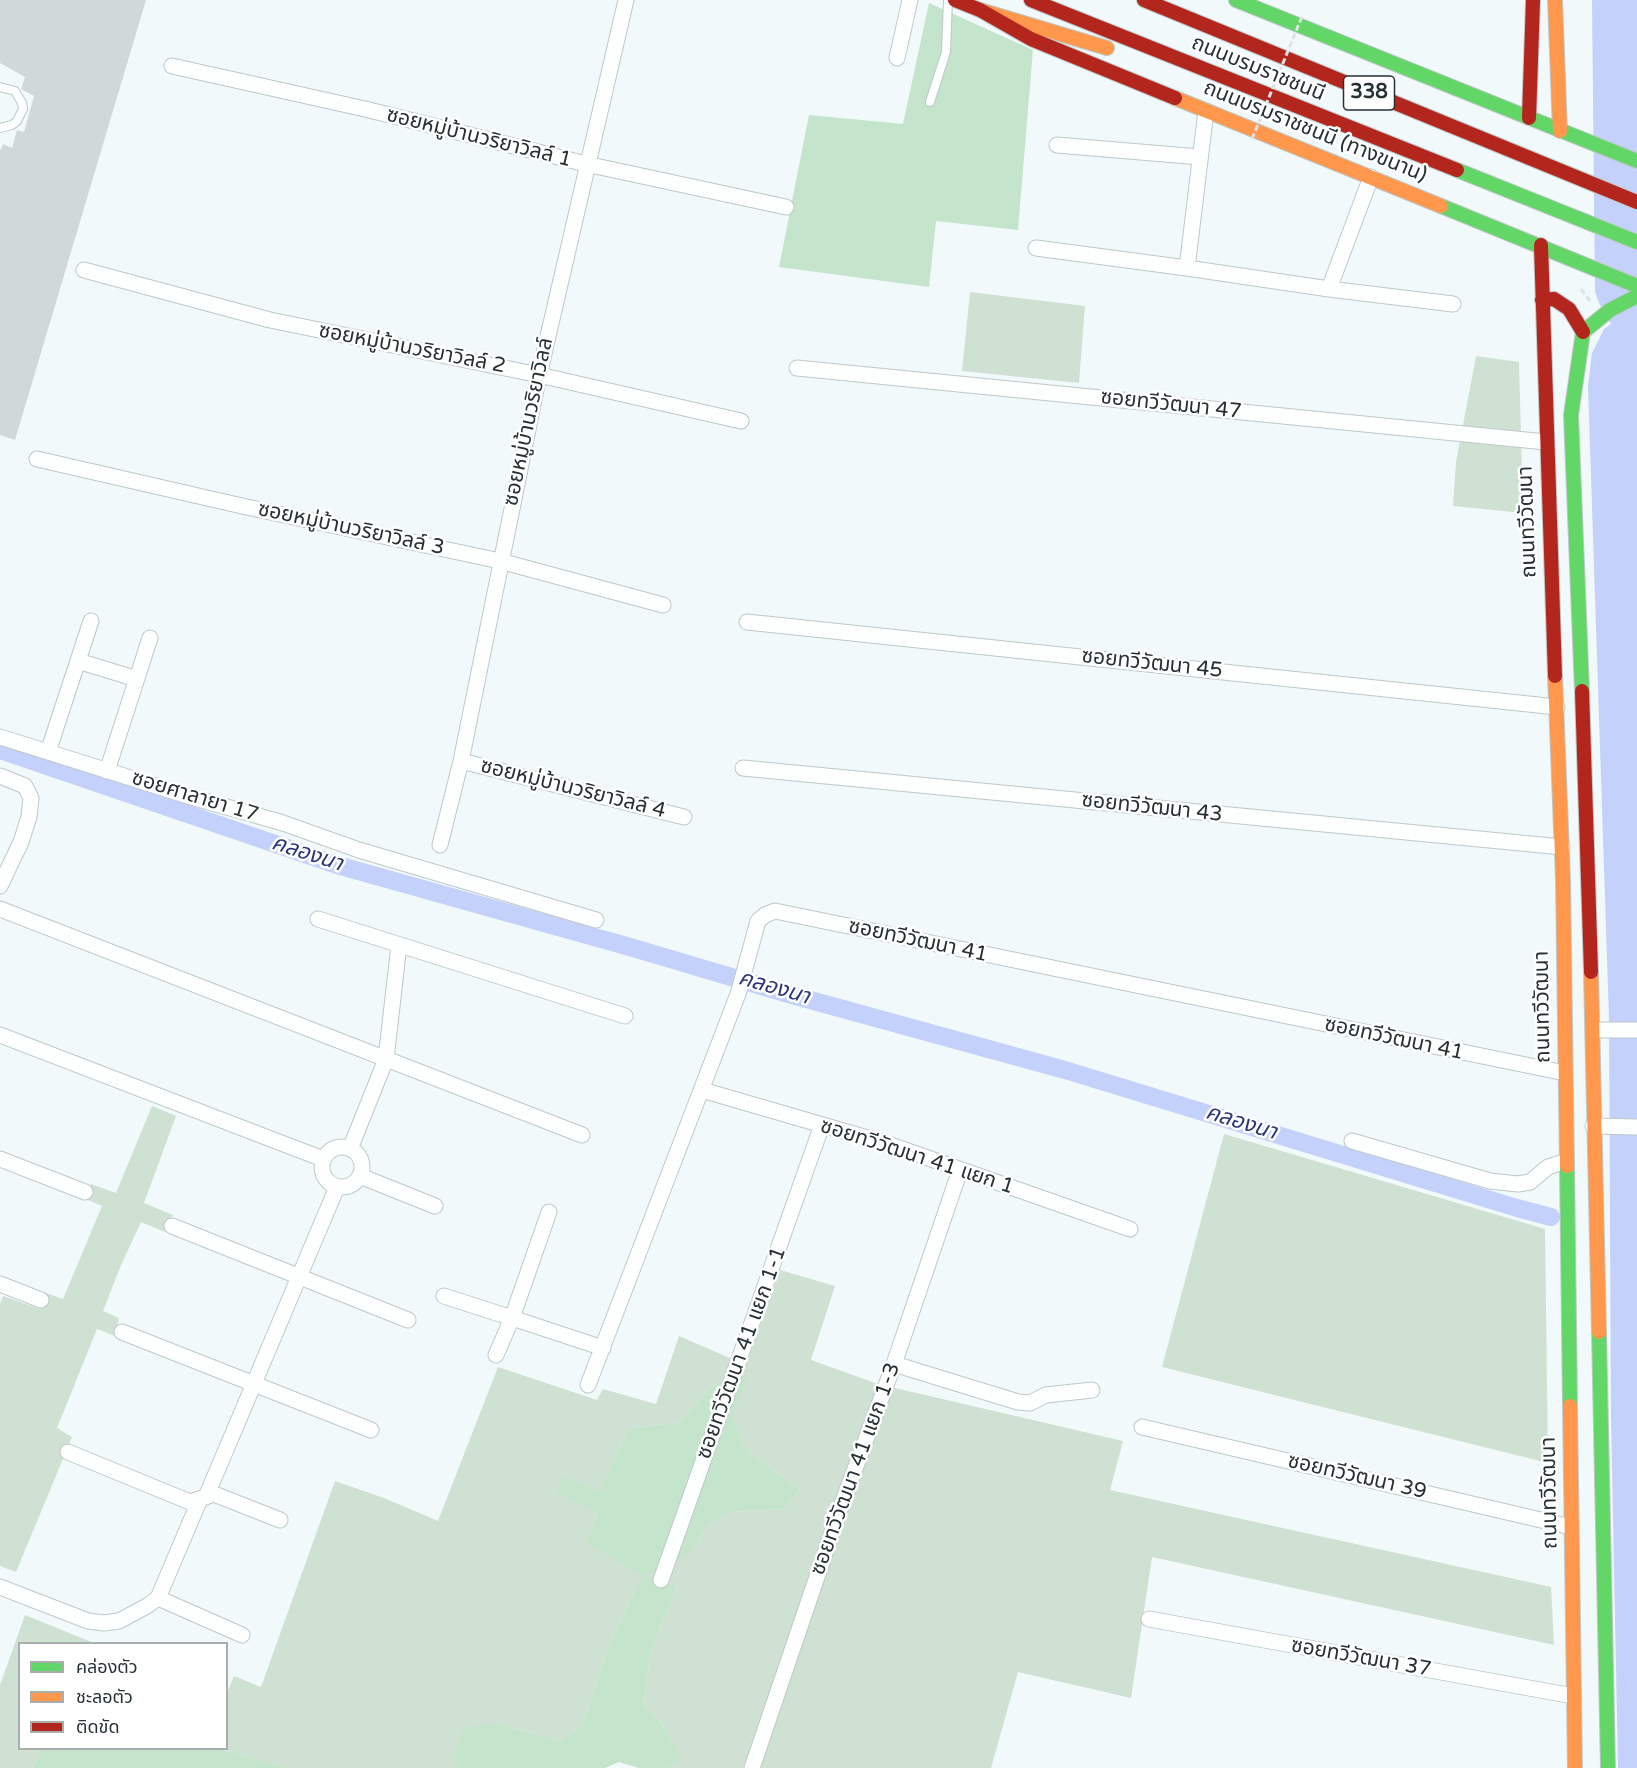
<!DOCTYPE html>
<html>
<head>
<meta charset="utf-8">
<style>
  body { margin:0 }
  #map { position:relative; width:1637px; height:1768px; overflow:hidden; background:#f2f9fa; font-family:"Varela Round","Noto Sans Thai",sans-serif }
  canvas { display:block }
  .legend { position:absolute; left:18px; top:1642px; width:210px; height:108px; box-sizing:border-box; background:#fff; border:2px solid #a8adad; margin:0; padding:8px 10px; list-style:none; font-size:18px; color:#263133 }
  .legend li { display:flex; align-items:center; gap:12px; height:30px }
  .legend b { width:30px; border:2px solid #a8adad }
</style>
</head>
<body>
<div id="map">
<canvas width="1637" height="1768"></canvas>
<ul class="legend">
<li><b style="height:8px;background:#63d668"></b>คล่องตัว</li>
<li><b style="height:8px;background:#ff974d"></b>ชะลอตัว</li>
<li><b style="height:8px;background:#b3261e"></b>ติดขัด</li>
</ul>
</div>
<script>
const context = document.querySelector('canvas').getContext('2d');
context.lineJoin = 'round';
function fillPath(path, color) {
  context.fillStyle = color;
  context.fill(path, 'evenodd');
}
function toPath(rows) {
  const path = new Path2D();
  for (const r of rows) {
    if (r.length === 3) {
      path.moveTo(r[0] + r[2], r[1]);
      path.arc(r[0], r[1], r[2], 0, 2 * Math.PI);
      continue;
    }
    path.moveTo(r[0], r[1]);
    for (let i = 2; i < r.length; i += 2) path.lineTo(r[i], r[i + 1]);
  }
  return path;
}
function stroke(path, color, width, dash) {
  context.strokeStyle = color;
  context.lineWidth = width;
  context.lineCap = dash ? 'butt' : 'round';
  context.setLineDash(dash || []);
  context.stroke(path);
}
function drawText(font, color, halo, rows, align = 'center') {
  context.font = font + ' "Varela Round","Noto Sans Thai",sans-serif';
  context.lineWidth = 5;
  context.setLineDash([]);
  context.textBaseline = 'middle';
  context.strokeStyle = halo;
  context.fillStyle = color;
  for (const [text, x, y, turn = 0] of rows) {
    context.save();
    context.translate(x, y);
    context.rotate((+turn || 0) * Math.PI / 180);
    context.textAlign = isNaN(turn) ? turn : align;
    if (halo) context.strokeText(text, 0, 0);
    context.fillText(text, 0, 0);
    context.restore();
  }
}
const green = toPath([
  [970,292,1085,306,1079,383,962,371],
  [1476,356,1519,362,1523,513,1453,506,1456,462],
  [152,1106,176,1116,144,1203,173,1215,165,1232,141,1222,121,1265,103,1311,119,1318,115,1336,97,1329,57,1428,72,1437,16,1572,0,1566,0,1304,3,1296,40,1309,46,1293,63,1299,102,1206,86,1199,91,1184,116,1193],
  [1224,1134,1545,1229,1548,1463,1162,1367],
  [780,1270,835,1286,811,1360,878,1384,1123,1441,1110,1490,1551,1587,1554,1645,1152,1557,1131,1698,1018,1672,991,1768,667,1768,680,1760,665,1729,644,1704,651,1650,677,1587,634,1592,606,1652,583,1725,559,1741,499,1724,454,1759,456,1768,288,1768,219,1749,226,1748,227,1693,234,1676,261,1687,335,1481,384,1498,438,1521,498,1367,597,1400,603,1389,656,1404,679,1336,746,1365],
  [747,1376,733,1418,747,1451,800,1490,784,1509,731,1512,709,1524,697,1542,586,1543,598,1512,599,1492,629,1428,679,1423,712,1385],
  [25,1615,94,1643,20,1644,20,1748,44,1749,32,1768,0,1768,0,1685]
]);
const forest = toPath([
  [929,3,1033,50,1018,230,936,221,929,287,779,267,809,115,903,124],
  [748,1375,733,1418,747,1451,800,1490,784,1509,731,1512,709,1524,697,1542,683,1557,645,1575,677,1587,651,1650,644,1704,665,1729,681,1760,667,1768,639,1768,619,1762,605,1768,456,1768,454,1759,464,1727,499,1724,559,1741,583,1725,606,1652,634,1592,644,1576,586,1543,598,1512,556,1493,563,1476,599,1492,629,1428,679,1423,712,1385],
  [44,1749,219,1749,288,1768,32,1768]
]);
const water = toPath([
  [1592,0,1637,0,1637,1768,1618,1768,1611,1416,1609,1018,1588,386,1592,353,1604,329,1611,324,1599,303,1595,292]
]);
const canal = toPath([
  [0,750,337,865,630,947,792,995,1065,1070,1517,1208,1551,1217]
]);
const building = toPath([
  [0,0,146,0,15,440,0,435,0,151,3,144,12,148,17,130,24,132,34,96,21,89,25,77,0,63]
]);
const path = toPath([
  [1581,289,1590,301]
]);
const lane = toPath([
  [0,87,15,91,22,103,23,109,17,121,12,125,0,128],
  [930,102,946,52,948,0]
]);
const street = toPath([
  [897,58,910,0],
  [172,66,365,109,586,164,786,207],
  [1206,111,1187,268,1329,289,1453,304],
  [1057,145,1200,157],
  [1036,248,1187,268],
  [84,270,270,320,539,375,741,421],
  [1329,289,1371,177],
  [797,368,1546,442],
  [37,459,242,506,500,561,663,605],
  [747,622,1557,707],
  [78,661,137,679],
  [0,737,188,796,283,823,359,850,596,920],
  [48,752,91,621],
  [461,761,684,817],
  [743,768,1562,847],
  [107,771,150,638],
  [0,776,25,786,31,798,29,817,21,842,0,886],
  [440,845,461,761,539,375,626,0],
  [0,909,582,1135],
  [318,919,625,1016],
  [1593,1030,1637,1030],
  [0,1035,323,1159],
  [702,1090,888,1144,1130,1229],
  [1593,1126,1637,1127],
  [1352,1141,1490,1181,1518,1184,1530,1182,1548,1167,1566,1161],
  [342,1167,20],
  [350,1149,386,1059,399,945],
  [0,1159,85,1192],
  [360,1176,435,1206],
  [549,1212,512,1318,603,1348],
  [172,1226,408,1320],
  [0,1284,41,1300],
  [444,1296,512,1318,496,1355],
  [122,1332,371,1430],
  [894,1364,1018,1402,1030,1403,1046,1395,1092,1390],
  [588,1385,738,994,758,921,765,915,775,911,1565,1073],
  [1142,1427,1571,1527],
  [68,1452,190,1502,214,1494,280,1520],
  [206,1497,337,1187],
  [661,1580,822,1125],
  [0,1587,88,1621,104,1623,119,1621,147,1606,158,1598,200,1499],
  [158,1598,242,1635],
  [1149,1619,1573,1696],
  [752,1768,839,1512,894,1364,960,1170]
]);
const fast = toPath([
  [1236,0,1637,161],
  [1457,170,1637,242],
  [1441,206,1637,286],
  [1582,691,1571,415,1583,332,1610,310,1637,296],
  [1567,1166,1570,1406],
  [1599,1332,1608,1768]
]);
const slow = toPath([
  [1555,0,1560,131],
  [980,10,1107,48],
  [1175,98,1441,206],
  [1555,676,1563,880,1567,1166],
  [1591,972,1599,1332],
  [1570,1406,1575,1768]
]);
const jam = toPath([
  [955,0,980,10,1031,39,1175,98],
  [1031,0,1457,170],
  [1144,0,1637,202],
  [1529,118,1533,0],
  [1541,245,1555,676],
  [1542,300,1554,299,1569,309,1583,332],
  [1582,691,1591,972]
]);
const pathBridge = toPath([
  [1252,139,1303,14]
]);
const shields = [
  [1369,93,51]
];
const shieldNames = [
  ["338",1369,93]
];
const streetNames = [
  ["ถนนบรมราชชนนี",1258,69,22],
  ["ถนนบรมราชชนนี (ทางขนาน)",1315,132,22],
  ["ซอยหมู่บ้านวริยาวิลล์ 1",479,138,14],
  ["ซอยหมู่บ้านวริยาวิลล์ 2",412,349,11],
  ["ซอยทวีวัฒนา 47",1171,405,6],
  ["ซอยหมู่บ้านวริยาวิลล์",529,422,-78],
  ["ถนนทวีวัฒนา",1528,522,-92],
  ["ซอยหมู่บ้านวริยาวิลล์ 3",351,529,12],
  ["ซอยทวีวัฒนา 45",1152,664,6],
  ["ซอยหมู่บ้านวริยาวิลล์ 4",573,789,14],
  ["ซอยศาลายา 17",195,797,17],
  ["ซอยทวีวัฒนา 43",1152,808,6],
  ["ซอยทวีวัฒนา 41",918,941,12],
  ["ถนนทวีวัฒนา",1543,1007,-91],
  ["ซอยทวีวัฒนา 41",1394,1039,12],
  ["ซอยทวีวัฒนา 41 แยก 1",917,1157,18],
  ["ซอยทวีวัฒนา 41 แยก 1-1",742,1353,-70],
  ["ซอยทวีวัฒนา 41 แยก 1-3",856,1469,-70],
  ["ซอยทวีวัฒนา 39",1357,1477,13],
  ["ถนนทวีวัฒนา",1550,1493,-91],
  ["ซอยทวีวัฒนา 37",1361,1658,10]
];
const waterNames = [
  ["คลองนา",307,854,18],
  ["คลองนา",774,988,16],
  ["คลองนา",1241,1123,17]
];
fillPath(green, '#cee1d2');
fillPath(forest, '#c4e4cb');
fillPath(water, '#c4d1fa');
stroke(canal, '#c4d1fa', 18);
fillPath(building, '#d0d9d8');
stroke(lane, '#bfc8c9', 10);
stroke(street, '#bfc8c9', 17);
stroke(fast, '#bfc8c9', 16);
stroke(slow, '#bfc8c9', 16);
stroke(jam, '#bfc8c9', 16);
stroke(path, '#dfe2e2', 3, [6, 3]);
stroke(lane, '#fdfefe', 8);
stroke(street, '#fdfefe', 15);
stroke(fast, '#63d668', 14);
stroke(slow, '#ff974d', 14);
stroke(jam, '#b3261e', 14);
stroke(pathBridge, '#dfe2e2', 3, [6, 3]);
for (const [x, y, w] of shields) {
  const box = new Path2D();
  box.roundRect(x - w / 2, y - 17, w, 34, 4.5);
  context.fillStyle = '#fff';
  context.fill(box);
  stroke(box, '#263133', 1.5);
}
drawText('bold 20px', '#263133', null, shieldNames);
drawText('21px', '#263133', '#fff', streetNames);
drawText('italic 22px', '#2c3578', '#fff', waterNames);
</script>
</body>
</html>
